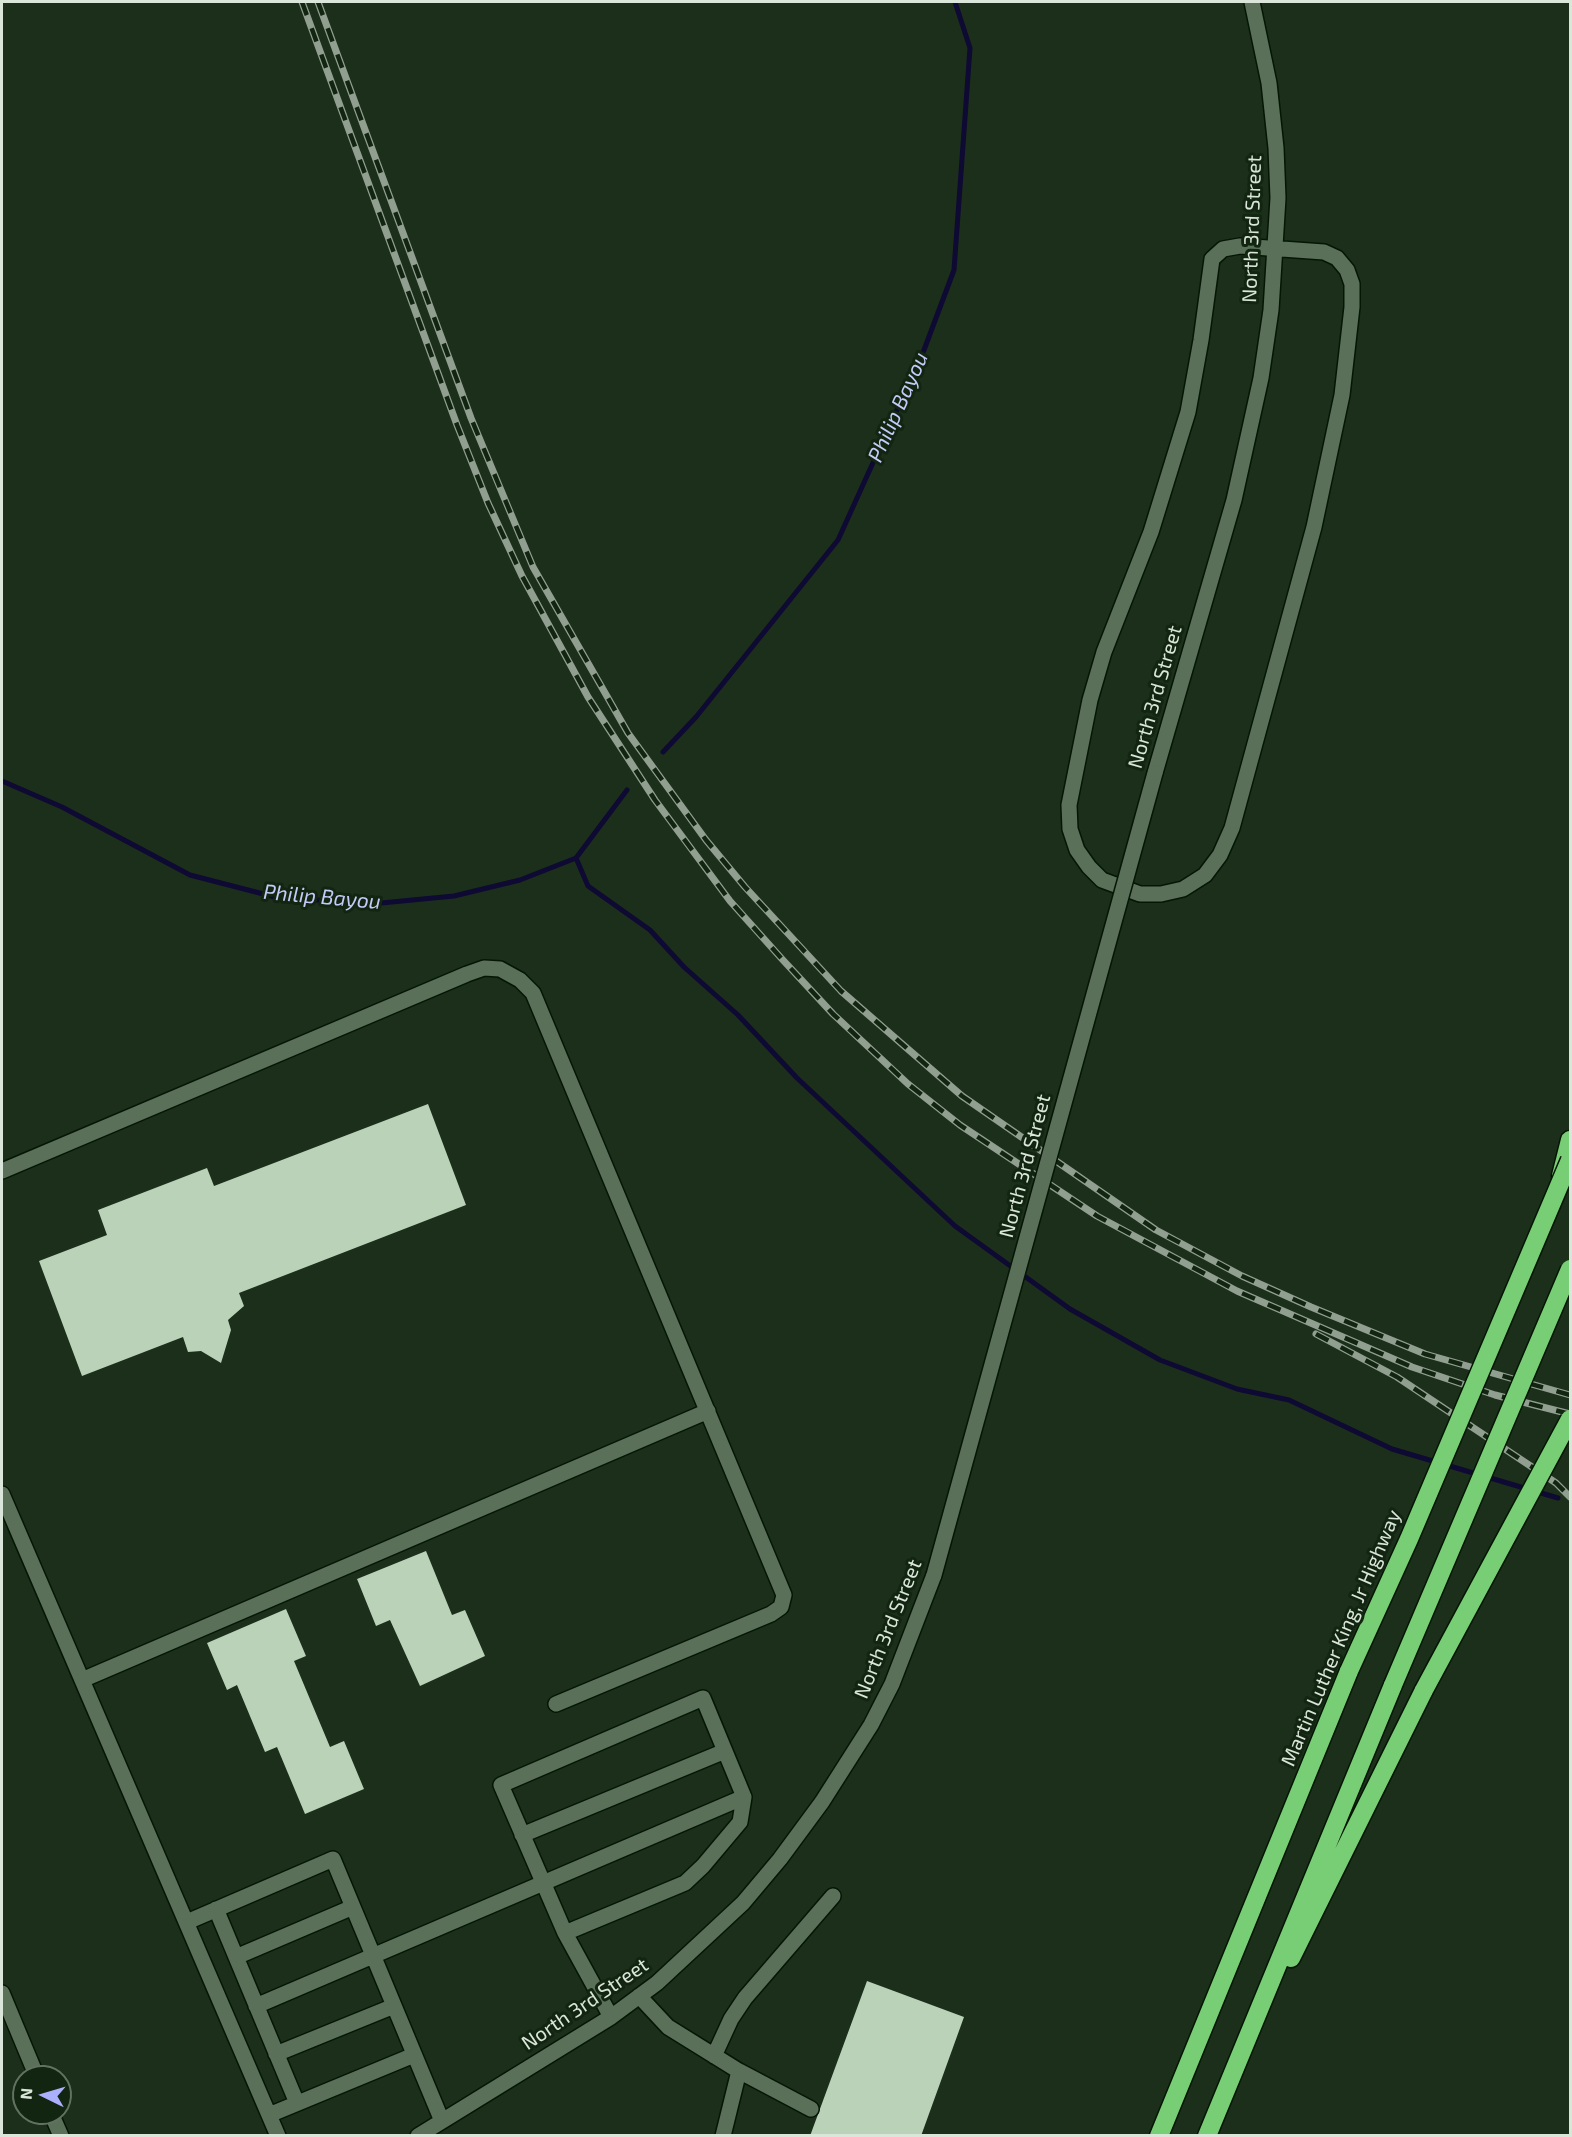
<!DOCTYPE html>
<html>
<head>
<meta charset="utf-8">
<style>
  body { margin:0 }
  #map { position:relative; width:1572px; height:2137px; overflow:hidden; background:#1c2f1b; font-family:"Exo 2",sans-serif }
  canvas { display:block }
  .frame { position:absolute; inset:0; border:3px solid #dae6d9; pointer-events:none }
  .north { position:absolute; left:12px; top:2065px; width:60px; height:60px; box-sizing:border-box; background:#122511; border:2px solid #627261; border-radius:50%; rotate:275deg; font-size:16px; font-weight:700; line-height:24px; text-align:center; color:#dae6d9 }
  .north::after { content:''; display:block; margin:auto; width:21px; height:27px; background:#aab0fc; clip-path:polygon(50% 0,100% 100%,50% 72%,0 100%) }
</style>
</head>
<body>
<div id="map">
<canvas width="1572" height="2137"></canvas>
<div class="frame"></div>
<div class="north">N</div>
</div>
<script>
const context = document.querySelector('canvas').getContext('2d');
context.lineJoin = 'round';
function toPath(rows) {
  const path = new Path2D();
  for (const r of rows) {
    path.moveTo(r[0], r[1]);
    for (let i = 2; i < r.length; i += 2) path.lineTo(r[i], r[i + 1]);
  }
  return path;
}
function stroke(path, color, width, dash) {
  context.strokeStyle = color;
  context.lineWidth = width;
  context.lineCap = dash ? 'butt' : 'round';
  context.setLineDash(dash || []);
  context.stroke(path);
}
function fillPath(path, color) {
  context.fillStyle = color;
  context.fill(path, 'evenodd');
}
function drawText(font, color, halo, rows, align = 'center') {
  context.font = font + ' "Exo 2",sans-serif';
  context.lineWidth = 6;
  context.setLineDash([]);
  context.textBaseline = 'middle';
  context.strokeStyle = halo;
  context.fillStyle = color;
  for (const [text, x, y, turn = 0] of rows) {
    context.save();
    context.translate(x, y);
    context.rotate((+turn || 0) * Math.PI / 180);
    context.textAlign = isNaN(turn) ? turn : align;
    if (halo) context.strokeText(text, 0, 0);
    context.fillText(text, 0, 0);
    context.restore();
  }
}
const stream = toPath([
  [663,752,696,717,838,540,924,350,954,270,970,48,955,2],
  [2,781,62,807,190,875,275,897,371,904,454,896,520,880,576,858,627,790],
  [576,858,588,886,650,930,684,967,738,1015,797,1078,955,1226,1070,1309,1160,1360,1237,1389,1289,1400,1392,1449,1558,1498]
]);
const building = toPath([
  [428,1104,466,1205,239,1293,244,1306,228,1320,231,1330,221,1363,201,1351,188,1352,183,1337,82,1376,39,1261,107,1235,98,1210,207,1168,214,1186],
  [426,1551,452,1615,465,1610,485,1656,420,1686,390,1620,376,1626,357,1579],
  [286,1609,306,1656,294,1661,330,1747,344,1741,364,1789,305,1814,277,1747,265,1752,237,1685,227,1690,207,1643],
  [867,1981,964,2017,921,2136,810,2136]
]);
const minor = toPath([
  [1240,246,1324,252,1337,258,1347,270,1352,284,1352,307,1342,395,1314,527,1232,828,1220,855,1205,875,1183,889,1161,894,1140,894,1102,880,1089,867,1077,850,1070,829,1069,805,1090,700,1104,652,1151,532,1188,412,1201,340,1212,259,1223,249,1240,246],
  [1155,773,1234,500,1261,378,1271,310,1278,198,1276,148,1269,83,1252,2],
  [2,1171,467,974,484,968,500,969,520,980,533,993,784,1595,781,1607,771,1614,556,1704],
  [2,1494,278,2136],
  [82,1680,708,1411],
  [522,1835,725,1751],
  [216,1909,297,2103],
  [187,1922,333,1859,442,2121],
  [565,1933,685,1883,703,1866,740,1822,744,1797,703,1698,501,1785,565,1933,611,2017],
  [236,1957,353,1907],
  [2,1993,37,2077],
  [639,1996,668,2027,739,2071,723,2136],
  [256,2006,744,1797],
  [276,2054,394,2006],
  [714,2056,731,2019,745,1998,833,1896],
  [739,2071,811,2109],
  [51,2113,61,2136],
  [269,2115,414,2055],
  [418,2136,611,2017,657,1983,743,1903,780,1859,822,1802,871,1725,892,1684,934,1575]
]);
const highway = toPath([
  [1561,1176,1570,1140],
  [1291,1958,1424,1690],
  [1159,2136,1349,1671],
  [1207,2136,1393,1685]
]);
const rail = toPath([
  [302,2,457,425,488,503,522,576,588,697,655,800,730,901,782,959,833,1014,908,1084,960,1125,1097,1216,1237,1291,1412,1367,1495,1395,1570,1414],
  [318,2,471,418,533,567,628,733,706,840,745,887,841,991,962,1096,1156,1230,1242,1276,1311,1307,1425,1354,1570,1395],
  [1316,1334,1397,1377,1556,1483,1570,1497]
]);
const minorBridge = toPath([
  [934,1575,1155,773]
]);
const highwayBridge = toPath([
  [1349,1671,1409,1539,1570,1160],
  [1393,1685,1570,1269],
  [1424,1690,1570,1419]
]);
const streetNames = [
  ["North 3rd Street",1252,229,-88],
  ["North 3rd Street",1155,697,-74],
  ["North 3rd Street",1025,1166,-75],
  ["North 3rd Street",888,1629,-68],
  ["Martin Luther King, Jr Highway",1341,1638,-67],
  ["North 3rd Street",585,2004,-34]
];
const waterNames = [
  ["Philip Bayou",898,407,-66],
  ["Philip Bayou",322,897,5]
];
stroke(stream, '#0e0a33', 5);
fillPath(building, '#bad2b8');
stroke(minor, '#051605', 18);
stroke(highway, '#051605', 21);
stroke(minor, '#5a7059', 15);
stroke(highway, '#78ce74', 18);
stroke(rail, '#919f90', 7);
stroke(rail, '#122511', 4.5, [14]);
stroke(minorBridge, '#051605', 18, []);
stroke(highwayBridge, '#051605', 21, []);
stroke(minorBridge, '#5a7059', 15);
stroke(highwayBridge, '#78ce74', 18);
drawText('20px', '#dae6d9', '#122511', streetNames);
drawText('italic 21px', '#c5caf8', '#122511', waterNames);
</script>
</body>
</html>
